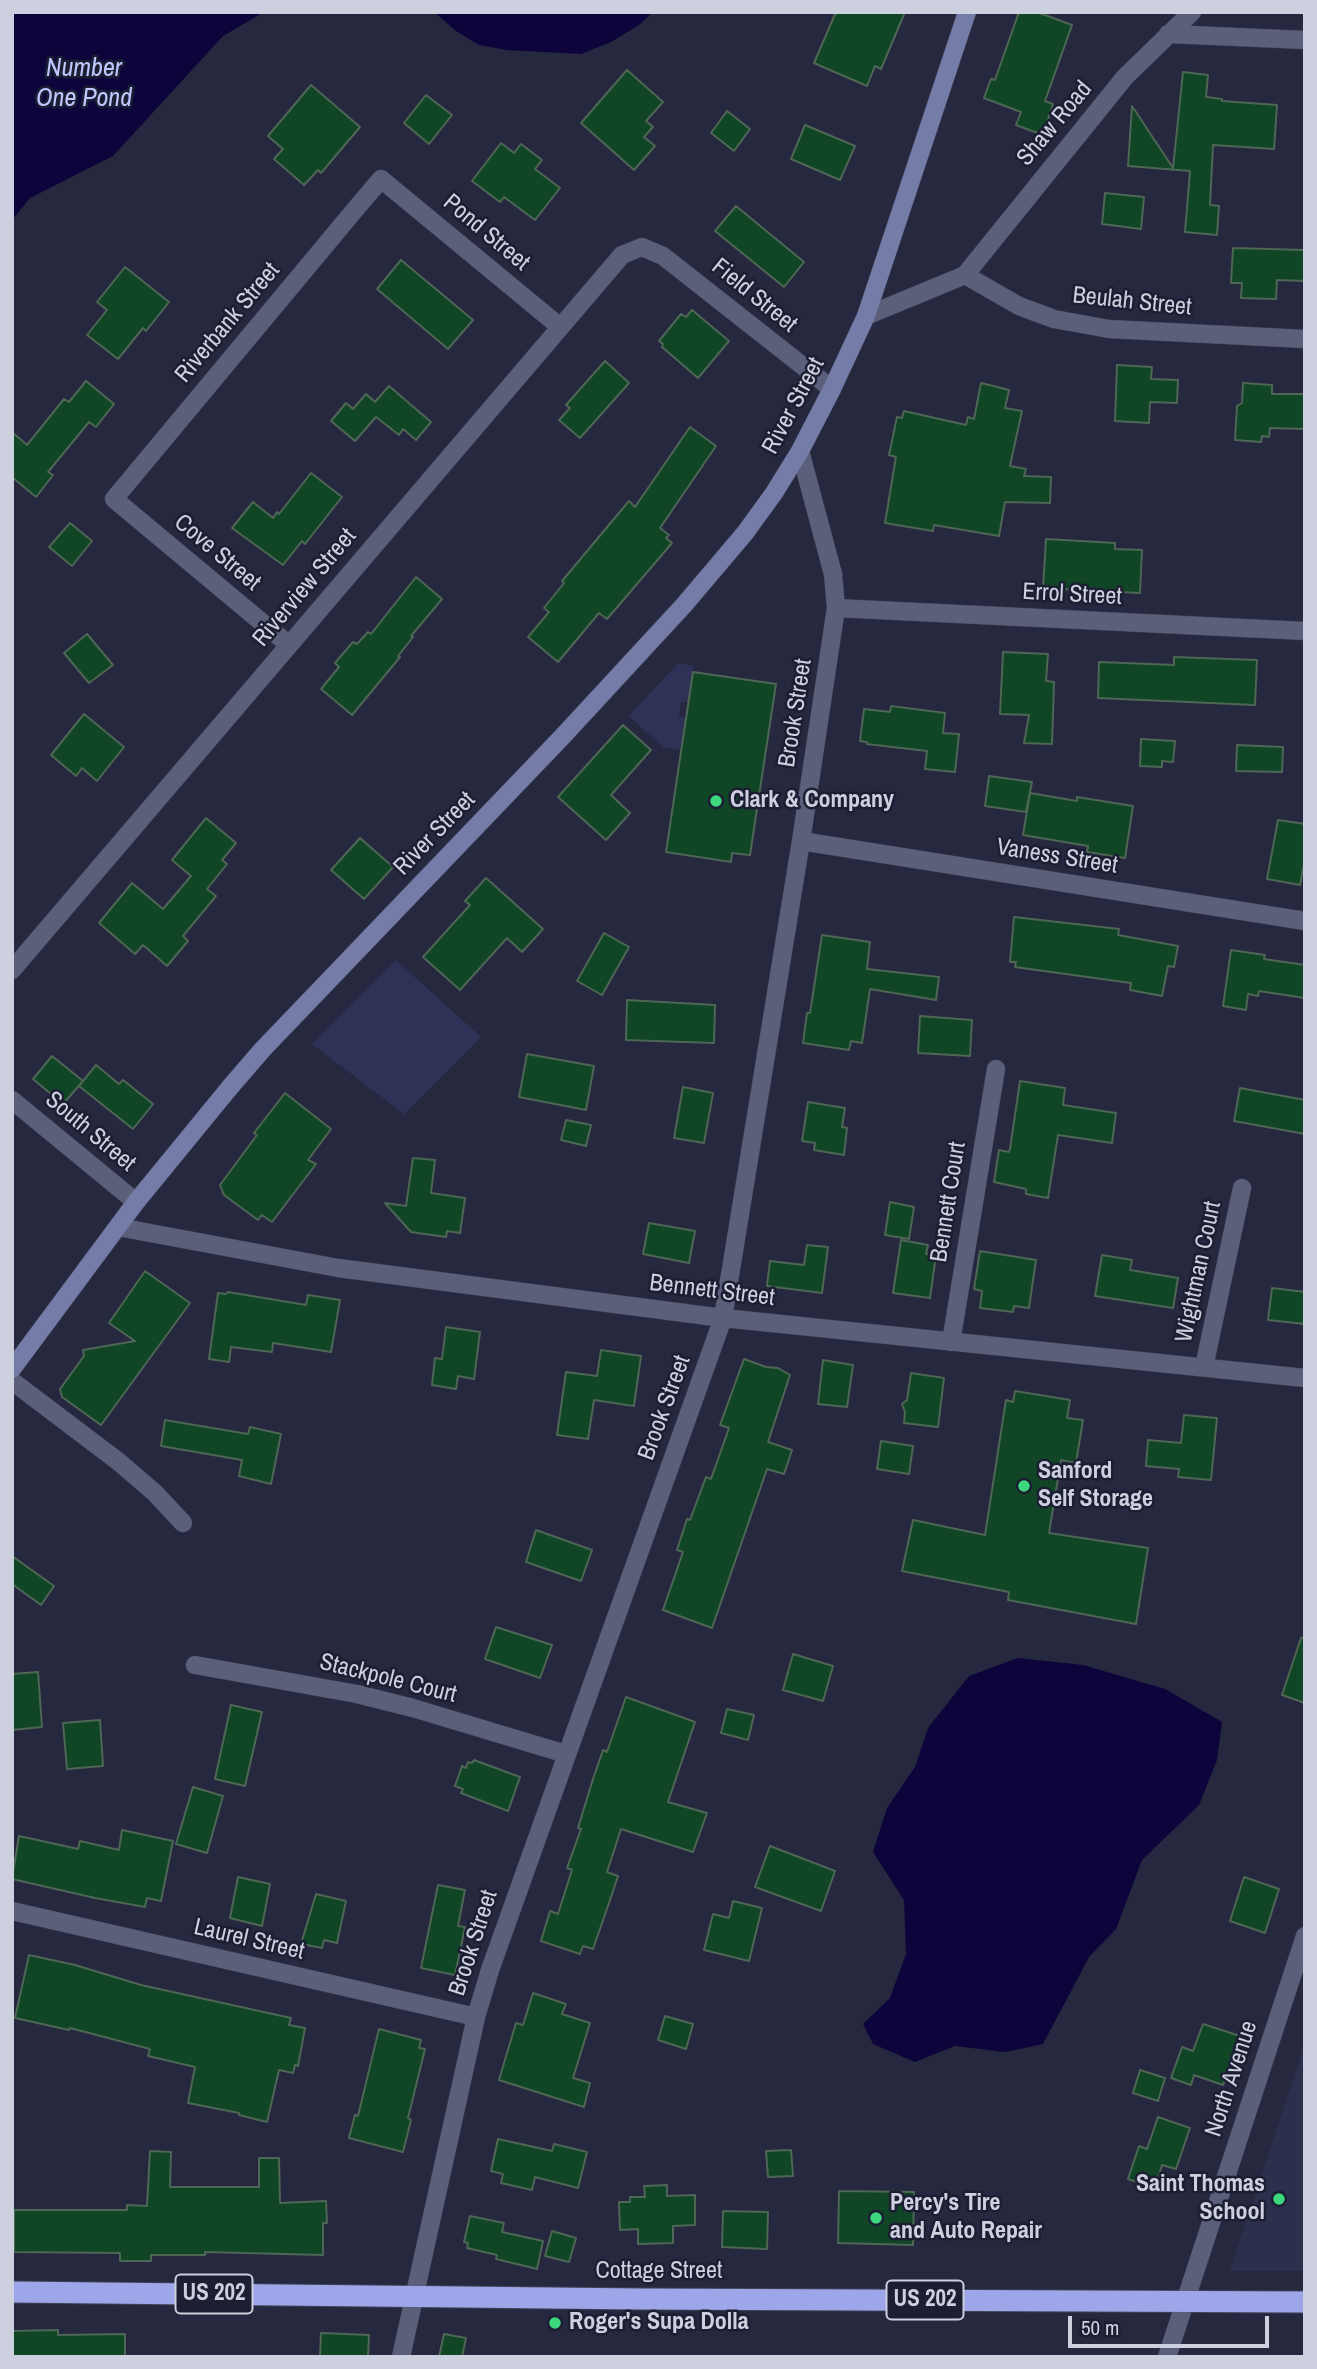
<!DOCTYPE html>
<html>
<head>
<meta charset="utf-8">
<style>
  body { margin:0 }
  #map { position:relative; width:1317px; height:2369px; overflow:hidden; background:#25283e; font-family:"Archivo Narrow",sans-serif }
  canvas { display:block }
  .frame { position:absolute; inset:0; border:14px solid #cdd0de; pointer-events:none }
  .scale { position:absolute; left:1068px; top:2316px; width:201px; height:32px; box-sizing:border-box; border:4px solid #cdd0de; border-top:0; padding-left:9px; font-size:21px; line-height:24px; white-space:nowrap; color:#cdd0de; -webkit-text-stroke:5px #1c1f33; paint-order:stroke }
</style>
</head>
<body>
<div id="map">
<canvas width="1317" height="2369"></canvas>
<div class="frame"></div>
<div class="scale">50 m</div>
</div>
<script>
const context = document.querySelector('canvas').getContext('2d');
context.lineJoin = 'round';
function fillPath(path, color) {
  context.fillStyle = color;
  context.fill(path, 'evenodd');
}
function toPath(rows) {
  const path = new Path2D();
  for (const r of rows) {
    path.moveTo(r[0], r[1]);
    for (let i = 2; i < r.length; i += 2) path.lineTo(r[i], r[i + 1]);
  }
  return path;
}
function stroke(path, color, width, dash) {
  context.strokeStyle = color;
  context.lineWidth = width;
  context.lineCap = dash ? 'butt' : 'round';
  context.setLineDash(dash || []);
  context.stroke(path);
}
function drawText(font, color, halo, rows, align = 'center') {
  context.font = font + ' "Archivo Narrow",sans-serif';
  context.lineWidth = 5;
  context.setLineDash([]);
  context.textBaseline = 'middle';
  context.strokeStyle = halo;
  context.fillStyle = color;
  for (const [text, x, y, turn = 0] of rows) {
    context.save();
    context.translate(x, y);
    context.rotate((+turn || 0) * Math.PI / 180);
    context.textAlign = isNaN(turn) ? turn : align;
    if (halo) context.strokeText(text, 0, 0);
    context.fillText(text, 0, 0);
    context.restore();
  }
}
const built = toPath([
  [1305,2043,1305,2271,1230,2271,1277,2128]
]);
const green = toPath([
  [678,663,693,666,693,672,689,702,681,702,679,716,686,718,681,750,664,748,629,716],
  [396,960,481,1037,404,1114,312,1044]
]);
const water = toPath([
  [12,12,264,12,223,36,113,156,30,198,12,220],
  [434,12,653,12,639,25,611,42,581,54,507,50,479,45,456,31],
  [1018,1658,1083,1665,1165,1689,1222,1722,1217,1760,1199,1805,1142,1860,1116,1929,1089,1957,1043,2044,1005,2052,955,2046,915,2062,873,2044,863,2024,890,1998,906,1954,904,1900,873,1852,887,1808,915,1767,928,1728,969,1676]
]);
const building = toPath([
  [836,12,905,12,881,69,875,66,867,86,814,63,836,12],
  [1019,12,1037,12,1072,25,1045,101,1053,104,1043,135,1016,125,1021,112,984,98,991,79,995,80,1019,12],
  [627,70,663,102,646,121,653,127,644,137,655,146,634,170,581,123,627,70],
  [1183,72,1208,75,1206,97,1222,99,1222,101,1277,105,1274,149,1213,145,1210,205,1219,206,1217,235,1185,232,1190,171,1128,166,1132,106,1173,168,1183,72],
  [311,85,360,127,321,173,318,170,304,185,274,159,283,149,268,136,311,85],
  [426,95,452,115,429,144,404,123,426,95],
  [727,111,750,129,734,151,711,133,727,111],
  [805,125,855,146,840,180,791,159,805,125],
  [501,143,514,153,521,144,542,160,535,169,560,188,535,220,504,197,500,202,472,181,501,143],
  [1105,193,1144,197,1141,229,1102,224,1105,193],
  [736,206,804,262,784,287,715,231,736,206],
  [1233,248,1305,250,1305,281,1277,280,1276,299,1241,298,1242,283,1231,283,1233,248],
  [401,260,473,320,448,349,377,289,401,260],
  [125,267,169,302,146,331,143,328,118,359,87,335,107,310,97,302,125,267],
  [692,310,729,341,698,378,662,347,663,344,659,341,681,314,686,317,692,310],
  [605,361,629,383,580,438,559,420,570,408,566,405,605,361],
  [1117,365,1152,367,1151,379,1178,380,1177,403,1150,402,1149,423,1115,421,1117,365],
  [86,381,114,404,96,427,89,422,48,472,53,475,36,497,12,477,12,432,27,445,64,399,69,402,86,381],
  [981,383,1009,390,1005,408,1022,411,1010,466,1026,469,1024,476,1051,477,1050,503,1005,502,999,536,934,525,933,531,885,523,896,457,889,455,897,417,902,418,904,411,966,425,968,417,974,419,981,383],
  [1243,383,1272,385,1272,394,1305,394,1305,429,1270,428,1269,437,1262,436,1261,442,1235,440,1237,406,1242,403,1243,383],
  [389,386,431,422,416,440,403,429,399,435,376,417,355,441,331,421,346,403,353,409,366,394,375,402,389,386],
  [690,427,716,446,660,528,669,535,666,538,672,543,607,619,599,613,558,662,528,637,549,612,544,608,564,583,562,581,629,501,635,507,690,427],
  [311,473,342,497,305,544,302,541,283,565,232,528,253,502,273,518,277,512,279,514,311,473],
  [70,523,92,541,72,566,49,547,70,523],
  [1046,539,1115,543,1115,549,1142,550,1140,593,1043,588,1046,539],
  [416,577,442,599,411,636,413,637,398,656,400,657,352,715,321,689,339,667,335,663,353,642,357,644,368,632,371,634,416,577],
  [87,634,113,665,89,683,64,653,87,634],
  [1003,652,1048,654,1046,681,1054,682,1052,744,1024,743,1029,715,1000,714,1003,652],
  [1174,657,1257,660,1255,705,1098,698,1099,662,1174,665,1174,657],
  [693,672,776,684,750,855,732,853,731,862,666,852,693,672],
  [891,706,945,713,943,733,959,734,955,772,925,769,927,751,867,744,867,742,860,741,864,709,890,712,891,706],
  [84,714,124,747,97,781,82,768,76,776,51,755,84,714],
  [623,725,651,750,611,795,630,813,606,840,558,797,623,725],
  [1141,739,1175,741,1173,762,1162,761,1162,767,1140,766,1141,739],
  [1237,745,1283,747,1282,772,1236,771,1237,745],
  [989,776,1032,782,1026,812,985,806,989,776],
  [1030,793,1077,801,1077,797,1133,806,1125,858,1087,852,1088,846,1023,835,1030,793],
  [206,818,236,843,222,860,227,864,207,889,216,896,183,936,188,941,167,966,143,945,135,954,99,923,132,883,163,909,191,876,172,860,206,818],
  [1278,820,1305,824,1305,859,1300,885,1267,879,1278,820],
  [360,838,393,867,364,899,331,870,360,838],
  [486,878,543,929,522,952,507,938,460,990,423,957,470,905,465,901,486,878],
  [1014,917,1119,929,1118,935,1178,946,1174,967,1168,966,1162,996,1130,990,1131,983,1015,967,1016,962,1010,962,1014,917],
  [604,933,629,947,602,995,577,981,604,933],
  [822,935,870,942,867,969,939,977,936,1000,870,989,862,1043,851,1041,849,1050,803,1043,807,1013,810,1013,822,935],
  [1231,950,1265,955,1264,959,1305,965,1305,998,1259,991,1258,996,1248,994,1246,1010,1223,1006,1231,950],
  [627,1000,715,1005,714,1043,626,1040,627,1000],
  [920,1016,972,1020,970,1056,918,1053,920,1016],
  [527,1054,594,1066,586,1110,519,1097,527,1054],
  [52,1056,83,1081,63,1104,33,1079,52,1056],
  [96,1065,119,1084,123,1080,153,1104,133,1129,79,1086,96,1065],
  [1020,1081,1065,1088,1063,1105,1116,1113,1112,1143,1058,1135,1048,1198,1026,1194,1026,1189,994,1182,999,1150,1009,1152,1010,1149,1020,1081],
  [683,1087,713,1093,704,1143,674,1138,683,1087],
  [1240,1088,1305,1100,1305,1134,1234,1121,1240,1088],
  [285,1093,331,1129,308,1160,316,1164,272,1222,262,1215,258,1220,224,1195,220,1185,257,1135,254,1133,285,1093],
  [808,1102,845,1108,842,1127,847,1128,844,1155,814,1150,815,1143,802,1141,808,1102],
  [566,1120,591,1125,586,1146,561,1140,566,1120],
  [413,1158,435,1160,431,1193,465,1198,460,1233,447,1231,446,1237,411,1232,385,1203,406,1206,413,1158],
  [890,1202,914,1207,909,1239,885,1235,890,1202],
  [649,1223,695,1231,689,1263,643,1254,649,1223],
  [901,1240,928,1245,926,1254,936,1255,930,1298,893,1293,901,1240],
  [807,1245,828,1247,822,1293,767,1286,770,1261,804,1265,807,1245],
  [980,1251,1036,1260,1029,1308,1014,1306,1013,1312,980,1308,982,1291,974,1289,980,1251],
  [1102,1255,1132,1260,1130,1270,1178,1278,1173,1308,1095,1296,1102,1255],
  [145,1271,190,1303,101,1425,62,1397,60,1389,84,1356,83,1350,135,1341,109,1323,145,1271],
  [1272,1288,1305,1292,1305,1324,1268,1320,1272,1288],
  [228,1292,306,1305,308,1295,340,1300,331,1352,273,1343,272,1352,231,1347,229,1362,209,1359,218,1293,226,1294,228,1292],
  [446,1327,480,1332,474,1379,458,1376,456,1389,432,1385,435,1358,442,1359,446,1327],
  [601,1350,641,1356,634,1406,594,1400,588,1439,557,1435,566,1372,597,1376,601,1350],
  [744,1359,766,1367,778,1368,790,1375,768,1442,792,1450,784,1474,767,1469,712,1628,663,1610,683,1552,677,1550,687,1519,690,1520,706,1477,711,1479,729,1428,720,1425,744,1359],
  [823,1360,853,1365,847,1407,818,1404,823,1360],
  [911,1373,944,1378,938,1427,904,1423,905,1412,902,1404,907,1400,911,1373],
  [1015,1391,1070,1400,1067,1418,1083,1420,1076,1463,1061,1460,1049,1533,1148,1548,1136,1624,1008,1600,1009,1592,902,1571,913,1520,985,1535,1006,1400,1013,1402,1015,1391],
  [1184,1415,1217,1418,1211,1480,1178,1477,1179,1469,1146,1466,1148,1440,1181,1443,1184,1415],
  [165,1420,248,1434,250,1427,281,1434,271,1484,239,1476,242,1460,161,1446,165,1420],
  [881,1441,913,1446,909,1474,877,1469,881,1441],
  [536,1530,592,1550,581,1581,526,1562,536,1530],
  [12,1556,54,1586,41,1605,12,1584,12,1556],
  [496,1627,552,1645,540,1678,485,1659,496,1627],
  [1301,1638,1305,1638,1305,1703,1282,1695,1301,1638],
  [793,1654,833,1666,823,1701,783,1690,793,1654],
  [38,1672,42,1727,12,1730,12,1674,38,1672],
  [626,1697,695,1722,668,1802,707,1813,693,1852,621,1829,607,1872,618,1876,609,1903,593,1949,583,1946,580,1954,541,1941,550,1911,558,1914,572,1870,567,1868,581,1829,578,1828,593,1779,603,1750,607,1752,626,1697],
  [231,1705,262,1712,245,1786,215,1779,231,1705],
  [727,1709,754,1715,748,1740,721,1733,727,1709],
  [100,1720,103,1766,67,1769,63,1723,100,1720],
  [474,1760,520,1777,508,1811,461,1793,463,1789,455,1786,462,1766,466,1768,468,1762,472,1763,474,1760],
  [193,1787,223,1796,207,1853,176,1844,193,1787],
  [122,1830,173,1841,161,1901,147,1898,145,1907,95,1898,12,1879,19,1836,78,1849,80,1841,119,1850,122,1830],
  [770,1846,835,1871,821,1911,755,1887,770,1846],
  [238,1877,270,1884,262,1926,230,1918,238,1877],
  [1244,1877,1279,1889,1265,1933,1230,1921,1244,1877],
  [438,1885,465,1890,458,1926,465,1927,455,1975,421,1968,438,1885],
  [316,1894,346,1901,337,1943,324,1940,322,1948,301,1944,316,1894],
  [733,1901,762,1908,749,1961,704,1950,713,1914,729,1918,733,1901],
  [29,1955,75,1965,141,1985,291,2018,289,2025,305,2028,298,2066,295,2065,293,2073,279,2070,267,2122,239,2115,239,2113,188,2103,195,2067,148,2056,150,2049,70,2028,69,2030,15,2018,29,1955],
  [533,1993,566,2004,562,2014,590,2023,573,2078,590,2083,584,2107,499,2080,516,2023,523,2025,533,1993],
  [665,2016,693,2024,686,2049,658,2040,665,2016],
  [1203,2024,1240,2036,1223,2085,1194,2075,1191,2085,1171,2078,1182,2047,1193,2051,1203,2024],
  [379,2029,421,2040,419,2048,425,2049,408,2118,411,2120,403,2152,349,2138,355,2115,358,2116,379,2029],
  [1140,2070,1165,2078,1158,2101,1133,2093,1140,2070],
  [1158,2117,1190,2128,1176,2169,1162,2165,1155,2188,1128,2179,1139,2146,1147,2149,1158,2117],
  [498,2139,552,2151,554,2144,587,2152,578,2188,535,2177,532,2190,501,2183,503,2174,491,2171,498,2139],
  [791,2150,793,2176,768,2177,766,2151,791,2150],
  [150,2151,171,2152,170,2187,259,2187,259,2158,279,2158,280,2203,326,2201,327,2223,323,2223,323,2255,205,2252,205,2255,151,2255,151,2261,120,2261,120,2253,14,2252,14,2210,127,2210,127,2205,147,2206,150,2151],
  [667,2185,667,2196,695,2195,695,2225,673,2226,673,2243,638,2244,638,2229,620,2230,619,2202,630,2202,630,2197,645,2197,644,2186,667,2185],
  [839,2191,914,2192,913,2245,838,2243,839,2191],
  [723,2211,768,2212,767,2249,722,2247,723,2211],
  [470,2216,504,2223,502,2232,543,2241,537,2269,496,2259,497,2255,467,2248,468,2243,464,2242,470,2216],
  [552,2231,576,2238,569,2262,545,2256,552,2231],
  [58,2330,58,2335,125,2334,125,2357,12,2357,12,2331,58,2330],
  [321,2333,369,2335,368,2357,320,2357,321,2333],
  [444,2334,466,2338,462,2357,439,2357,444,2334]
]);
const street = toPath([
  [1168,34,1305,40],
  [965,275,1019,306,1054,319,1109,329,1305,339],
  [866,316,965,275,1125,77,1192,12],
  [836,608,1305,631],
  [289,645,114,499,353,212,381,179,559,326],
  [801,841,1305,921],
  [12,970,622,255,642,247,663,256,832,389],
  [12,1100,136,1202],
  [118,1227,338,1268,723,1318,1305,1378],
  [951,1342,996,1069],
  [1204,1367,1242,1188],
  [12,1381,119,1462,155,1493,183,1523],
  [195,1665,357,1694,413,1708,566,1754],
  [12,1911,476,2017],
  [401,2357,476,2017,490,1970,723,1318,801,841,836,608,833,574,800,451],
  [1167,2357,1305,1936]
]);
const secondary = toPath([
  [12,1369,136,1202,231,1086,263,1049,562,737,684,605,745,533,774,493,800,451,832,389,866,316,967,12]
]);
const highway = toPath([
  [12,2292,641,2299,1305,2302]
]);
const markers = [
  [716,801,7,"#3dd77e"],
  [1024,1486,7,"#3dd77e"],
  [1279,2199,7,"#3dd77e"],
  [876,2218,7,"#3dd77e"],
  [555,2323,7,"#3dd77e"]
];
const shields = [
  [214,2294,77],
  [925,2300,77]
];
const shieldNames = [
  ["US 202",214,2294],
  ["US 202",925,2300]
];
const streetNames = [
  ["Shaw Road",1055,124,-50],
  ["Pond Street",486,233,40],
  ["Field Street",754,296,39],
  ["Beulah Street",1132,302,6],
  ["Riverbank Street",228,323,-50],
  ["River Street",794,406,-62],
  ["Cove Street",217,553,40],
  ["Riverview Street",305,588,-50],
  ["Errol Street",1072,595,3],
  ["Brook Street",796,713,-81],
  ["River Street",435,834,-46],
  ["Vaness Street",1057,857,9],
  ["South Street",90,1132,40],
  ["Bennett Court",949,1202,-81],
  ["Wightman Court",1199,1272,-78],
  ["Bennett Street",712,1291,7],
  ["Brook Street",665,1408,-70],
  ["Stackpole Court",388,1679,14],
  ["Laurel Street",249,1940,13],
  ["Brook Street",474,1943,-72],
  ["North Avenue",1232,2079,-72],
  ["Cottage Street",659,2272]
];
const poiNames = [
  ["Clark & Company",730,801],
  ["Sanford",1038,1472],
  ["Self Storage",1038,1500],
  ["Saint Thomas",1265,2185,"right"],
  ["School",1265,2213,"right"],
  ["Percy's Tire",890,2204],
  ["and Auto Repair",890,2232],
  ["Roger's Supa Dolla",569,2323]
];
const waterNames = [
  ["Number",84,69],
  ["One Pond",84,99]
];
fillPath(built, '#2d304c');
fillPath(green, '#2e3256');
fillPath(water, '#0c043a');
fillPath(building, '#104525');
stroke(building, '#4e6655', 2);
stroke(street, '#404358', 19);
stroke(secondary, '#404358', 19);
stroke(highway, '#404358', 23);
stroke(street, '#5b5f7a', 18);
stroke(secondary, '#757ca7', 18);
stroke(highway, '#9da6e9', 21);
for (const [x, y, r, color] of markers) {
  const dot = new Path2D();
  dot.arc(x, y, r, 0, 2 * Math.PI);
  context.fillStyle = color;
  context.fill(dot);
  stroke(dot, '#1c1f33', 2.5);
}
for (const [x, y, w] of shields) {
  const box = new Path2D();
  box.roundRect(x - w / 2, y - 19.5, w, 39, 5);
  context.fillStyle = '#1c1f33';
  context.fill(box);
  stroke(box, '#cdd0de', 2);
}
drawText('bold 23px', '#cdd0de', null, shieldNames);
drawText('24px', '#cdd0de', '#1c1f33', streetNames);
drawText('bold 24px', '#cdd0de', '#1c1f33', poiNames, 'left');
drawText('italic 26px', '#bfc8fe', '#1c1f33', waterNames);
</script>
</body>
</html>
